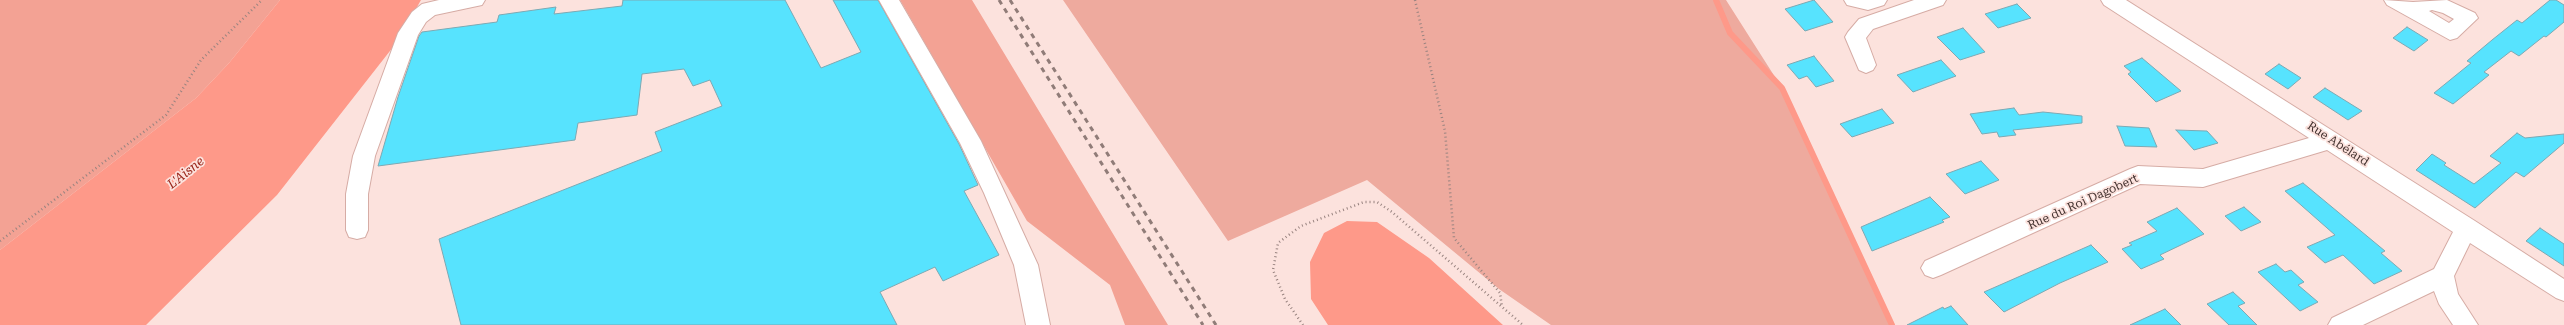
<!DOCTYPE html>
<html>
<head>
<meta charset="utf-8">
<style>
  body { margin:0 }
  canvas { display:block; background:#fce2dd }
</style>
</head>
<body>
<canvas width="2564" height="325"></canvas>
<script>
const context = document.querySelector('canvas').getContext('2d');
context.lineJoin = 'round';
function fillPath(path, color) {
  context.fillStyle = color;
  context.fill(path, 'evenodd');
}
function toPath(rows) {
  const path = new Path2D();
  for (const r of rows) {
    path.moveTo(r[0], r[1]);
    for (let i = 2; i < r.length; i += 2) path.lineTo(r[i], r[i + 1]);
  }
  return path;
}
function stroke(path, color, width, dash) {
  context.strokeStyle = color;
  context.lineWidth = width;
  context.lineCap = dash ? 'butt' : 'round';
  context.setLineDash(dash || []);
  context.stroke(path);
}
function drawText(font, color, halo, rows, align = 'center') {
  context.font = font + ' "Roboto Serif",serif';
  context.lineWidth = 3.5;
  context.setLineDash([]);
  context.textBaseline = 'middle';
  context.strokeStyle = halo;
  context.fillStyle = color;
  for (const [text, x, y, turn = 0] of rows) {
    context.save();
    context.translate(x, y);
    context.rotate((+turn || 0) * Math.PI / 180);
    context.textAlign = isNaN(turn) ? turn : align;
    if (halo) context.strokeText(text, 0, 0);
    context.fillText(text, 0, 0);
    context.restore();
  }
}
const green = toPath([
  [1063,0,1726,0,1782,88,1892,325,1551,325,1499,289,1367,180,1228,241]
]);
const forest = toPath([
  [0,0,280,0,229,63,196,98,0,250],
  [900,0,972,0,1168,325,1125,325,1110,285,1027,221]
]);
const water = toPath([
  [280,0,421,0,397,42,277,195,146,325,0,325,0,250,196,98,229,63],
  [1347,221,1377,222,1429,258,1503,325,1328,325,1311,299,1310,262,1324,233]
]);
const stream = toPath([
  [1716,0,1730,33,1782,88,1892,325]
]);
const building = toPath([
  [623,0,785,0,821,68,861,52,833,0,878,0,959,144,978,185,964,191,999,255,943,281,935,267,880,292,897,325,461,325,439,239,662,151,655,132,722,106,710,80,693,86,684,69,642,74,637,115,578,123,575,140,378,166,398,97,419,36,422,32,497,22,499,15,556,7,554,14,622,6,623,0],
  [1814,0,1833,22,1805,31,1785,9,1814,0],
  [2550,0,2556,0,2564,5,2564,22,2546,37,2544,36,2519,56,2511,51,2484,72,2489,75,2453,104,2434,93,2471,63,2467,61,2492,40,2517,20,2522,23,2550,0],
  [2017,4,2031,18,1998,28,1985,14,2017,4],
  [2407,27,2428,40,2414,51,2393,38,2407,27],
  [1963,28,1985,52,1960,60,1937,37,1963,28],
  [1814,56,1817,60,1834,81,1816,87,1807,76,1799,79,1787,65,1814,56],
  [2142,58,2181,91,2156,102,2128,74,2131,72,2124,66,2142,58],
  [1941,60,1956,76,1913,92,1897,75,1941,60],
  [2279,64,2301,78,2288,89,2265,74,2279,64],
  [2325,88,2362,111,2348,120,2313,97,2325,88],
  [2014,108,2019,115,2043,112,2082,116,2082,123,2013,130,2016,135,1999,137,1997,132,1982,134,1970,114,2014,108],
  [1882,109,1894,123,1852,137,1840,124,1882,109],
  [2117,126,2149,128,2157,147,2125,146,2117,126],
  [2176,130,2207,131,2218,143,2194,150,2176,130],
  [2517,133,2525,138,2564,134,2564,143,2524,177,2516,172,2475,208,2416,170,2432,154,2446,163,2444,165,2474,184,2501,163,2490,156,2517,133],
  [1981,161,1999,180,1965,194,1946,174,1981,161],
  [2303,183,2385,251,2381,253,2402,271,2374,284,2343,255,2325,263,2307,247,2335,235,2285,191,2303,183],
  [1930,197,1950,217,1942,220,1944,222,1872,251,1861,227,1930,197],
  [2244,207,2261,222,2241,231,2225,216,2244,207],
  [2177,208,2204,234,2160,255,2164,259,2141,269,2122,249,2132,245,2129,243,2157,231,2147,222,2177,208],
  [2540,228,2564,244,2564,266,2526,241,2540,228],
  [2091,245,2108,262,2060,283,2004,312,1984,292,2091,245],
  [2276,264,2285,272,2291,270,2304,282,2298,285,2318,302,2300,311,2258,272,2276,264],
  [2233,292,2245,303,2238,306,2257,325,2229,325,2207,304,2233,292],
  [1951,306,1968,325,1907,325,1943,307,1944,309,1951,306],
  [2165,309,2181,325,2130,325,2165,309]
]);
const path = toPath([
  [1415,0,1445,131,1454,238,1500,293,1502,307],
  [0,241,166,115,201,60,262,0],
  [1303,325,1285,299,1273,270,1278,243,1301,226,1364,202,1377,202,1392,212,1523,325]
]);
const minor = toPath([
  [439,0,485,0,482,5,435,15,426,22,418,35,375,156,368,194,368,230,365,237,357,239,349,237,346,230,346,194,353,156,398,33,412,12,422,4,439,0],
  [879,0,899,0,981,141,1038,265,1050,325,1026,325,1014,265,984,193,960,143,879,0],
  [1844,0,1887,0,1884,5,1868,10,1847,5,1844,0],
  [1914,0,1946,0,1943,5,1873,29,1866,38,1876,65,1873,70,1866,73,1859,70,1845,37,1848,32,1859,19,1914,0],
  [2101,0,2126,0,2475,221,2564,279,2564,301,2556,298,2470,243,2454,276,2458,294,2478,325,2453,325,2439,304,2434,291,2363,325,2328,325,2332,318,2434,269,2453,232,2327,150,2203,187,2140,184,1941,275,1933,278,1925,275,1921,268,1925,261,2130,169,2138,166,2203,169,2309,138,2104,5,2101,0],
  [2384,0,2413,2,2447,0,2475,13,2478,18,2457,38,2450,40,2387,5,2384,0],
  [2432,10,2443,13,2454,19,2449,23,2429,11,2432,10]
]);
const rail = toPath([
  [999,0,1203,325],
  [1010,0,1216,325]
]);
const streetNames = [
  ["Rue Abélard",2338,144,33],
  ["Rue du Roi Dagobert",2083,202,-24]
];
const waterNames = [
  ["L'Aisne",186,173,-39]
];
fillPath(green, '#eeaa9e');
fillPath(forest, '#f3a294');
fillPath(water, '#fe9989');
stroke(stream, '#fe9989', 6);
fillPath(building, '#57e3fe');
stroke(building, '#7da9b3', 1);
stroke(minor, '#d6aca5', 2);
stroke(path, '#998480', 2.5, [1, 3]);
fillPath(minor, '#fff');
stroke(rail, '#907c78', 3, [5, 5]);
drawText('12px', '#443330', '#fce2dd', streetNames);
drawText('italic 13px', '#9b271b', '#fce2dd', waterNames);
</script>
</body>
</html>
